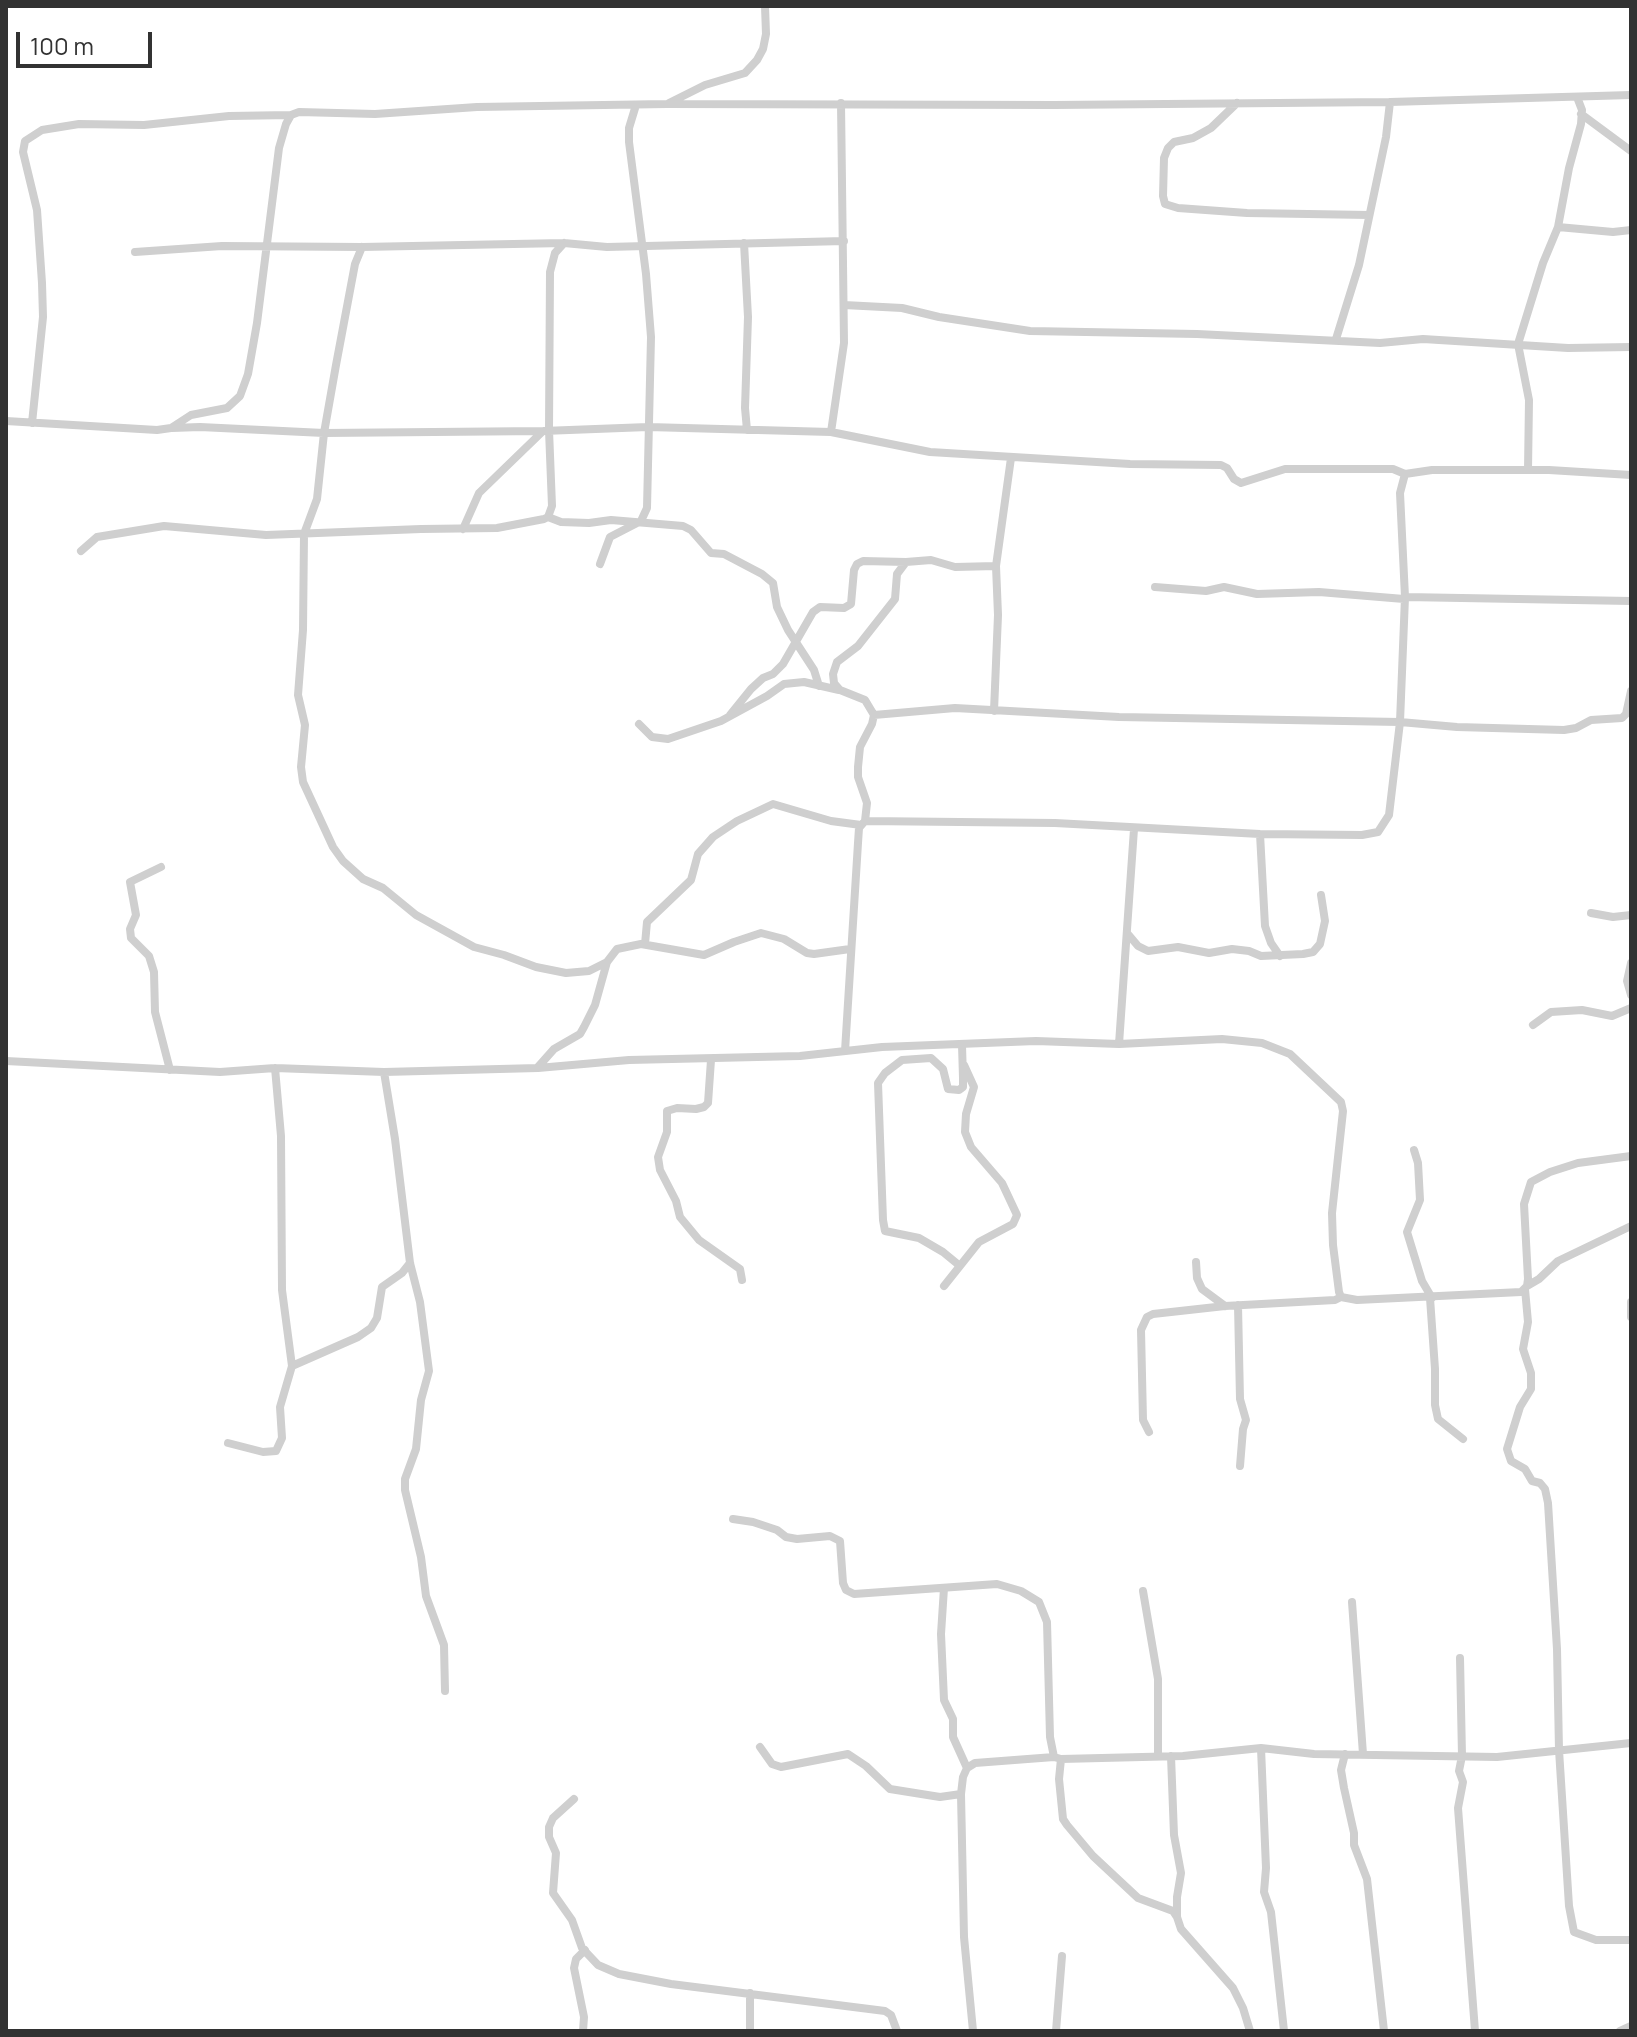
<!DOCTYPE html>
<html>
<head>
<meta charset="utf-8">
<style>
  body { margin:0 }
  #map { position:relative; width:1637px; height:2037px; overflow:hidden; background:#fff; font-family:Manrope,sans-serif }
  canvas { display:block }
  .frame { position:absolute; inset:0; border:8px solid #323232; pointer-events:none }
  .scale { position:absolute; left:16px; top:32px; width:136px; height:36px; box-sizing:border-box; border:4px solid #323232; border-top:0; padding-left:10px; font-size:24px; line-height:28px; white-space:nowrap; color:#323232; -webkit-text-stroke:6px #fff; paint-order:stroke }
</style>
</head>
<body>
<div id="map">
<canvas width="1637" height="2037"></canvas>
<div class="frame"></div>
<div class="scale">100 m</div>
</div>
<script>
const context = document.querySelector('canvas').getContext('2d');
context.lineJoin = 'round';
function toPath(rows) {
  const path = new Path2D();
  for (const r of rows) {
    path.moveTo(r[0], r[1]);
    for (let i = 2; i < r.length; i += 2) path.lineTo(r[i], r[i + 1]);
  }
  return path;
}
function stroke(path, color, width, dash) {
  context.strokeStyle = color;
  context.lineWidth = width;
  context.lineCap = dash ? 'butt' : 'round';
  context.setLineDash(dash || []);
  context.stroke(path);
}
const minor = toPath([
  [669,103,705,85,745,73,757,60,763,49,766,34,765,6],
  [1237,103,1211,128,1193,138,1174,142,1168,148,1164,158,1163,196,1165,204,1178,208,1247,213,1369,215],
  [1581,114,1631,151],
  [1558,227,1613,232,1631,230],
  [744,243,748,317,745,408,747,430],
  [362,247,355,264,336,365,324,433,317,499,304,534,303,630,298,695,305,725,301,767,303,782,333,847,343,861,363,879,383,888,416,915,474,947,504,955,536,967,566,973,589,971,607,962],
  [135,252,222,246,362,247,564,243,607,247,844,241],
  [844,305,902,308,939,317,1030,331,1197,334,1380,343,1423,339,1568,348,1631,347],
  [1336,339,1359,265,1386,137,1390,102],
  [6,421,157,430,171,428,191,415,227,408,240,396,248,374,257,323,279,148,286,124,291,115,299,112,375,114,477,107,667,104,1054,105,1390,102,1631,95],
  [32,423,43,317,42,283,37,210,23,152,25,141,42,130,79,124,144,125,229,116,291,115],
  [172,428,200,427,324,433,543,431,648,427,831,432,930,452,1130,464,1221,465,1227,468,1234,479,1241,483,1285,469,1393,469,1405,474],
  [831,432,844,343,841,103],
  [1528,470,1529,400,1518,344,1543,263,1558,227,1569,168,1581,124,1582,110,1577,97],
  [548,517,561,522,589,523,611,520,683,526,691,530,711,553,724,554,762,574,773,583,777,607,788,630,814,670,819,686],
  [463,529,479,493,542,432],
  [81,551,97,537,164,526,266,535,421,529,497,528,544,519,548,517,552,506,549,430,550,272,555,253,564,243],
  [600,564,610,537,641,521,647,508,651,337,646,274,629,142,629,128,636,105],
  [1155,587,1206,591,1224,587,1257,594,1319,592,1404,599],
  [1405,597,1631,601],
  [994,711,998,615,996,566,1011,458],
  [730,715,751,689,763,678,773,674,783,664,813,612,820,607,844,608,851,604,854,570,857,564,863,561,906,562],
  [874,715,955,708,1119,717,1400,722,1457,727,1564,730,1576,728,1591,720,1622,718,1626,714,1631,691],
  [639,724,652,737,668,739,721,721,767,696,784,684,804,682,839,690],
  [865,821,867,803,858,777,858,767,860,747,872,724,874,715,865,700,840,690,834,683,833,674,837,662,858,646,895,599,897,574,906,562,931,560,955,567,996,566],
  [1260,834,1265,926,1271,943,1280,956],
  [161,867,130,882,136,915,130,929,131,938,149,956,154,972,155,1012,170,1070],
  [1591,913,1613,917,1631,915],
  [1127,933,1138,946,1148,951,1178,947,1209,953,1232,949,1249,951,1261,956,1303,954,1313,952,1320,944,1325,921,1321,895],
  [645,944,647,922,691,880,698,854,713,837,737,821,773,804,831,821,861,825],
  [1631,963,1627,981,1631,995],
  [1533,1025,1551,1012,1582,1010,1612,1016,1631,1008],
  [1119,1044,1134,829],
  [845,1051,858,843,859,828,865,821,1055,823,1260,834,1362,835,1378,832,1389,815,1400,722,1405,597,1400,493,1405,474,1432,470,1549,470,1631,475],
  [711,1060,708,1103,704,1107,696,1109,677,1108,667,1111,667,1132,658,1157,660,1170,676,1201,680,1217,699,1240,740,1269,742,1280],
  [6,1061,220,1072,275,1068,384,1072,538,1068,629,1060,800,1056,882,1047,1036,1041,1119,1044,1222,1039,1262,1043,1290,1054,1341,1102,1343,1111,1332,1213,1333,1245,1339,1292,1341,1297,1357,1300,1521,1292,1527,1286,1528,1279,1524,1204,1531,1182,1550,1172,1578,1163,1631,1156],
  [538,1067,554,1049,580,1034,584,1027,595,1005,607,962,617,949,641,944,704,955,734,942,761,933,784,939,807,953,814,954,850,949],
  [384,1072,395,1139,410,1263,420,1302,429,1371,421,1400,416,1449,405,1479,405,1490,421,1557,426,1596,444,1645,445,1691],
  [1414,1150,1418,1163,1420,1200,1407,1232,1422,1281,1432,1298],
  [1196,1262,1197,1278,1202,1289,1225,1306],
  [960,1266,943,1252,919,1238,885,1231,883,1220,878,1083,885,1073,902,1060,931,1058,943,1069,948,1089,959,1090,963,1087,963,1078,962,1045],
  [944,1286,979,1242,1013,1224,1017,1215,1002,1183,971,1147,965,1132,966,1114,974,1087,964,1065],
  [1527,1286,1539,1279,1558,1261,1631,1226],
  [1525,1289,1528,1322,1523,1349,1531,1373,1531,1389,1520,1407,1507,1449,1511,1461,1525,1469,1532,1481,1540,1483,1545,1489,1548,1503,1557,1649,1559,1750,1569,1906,1574,1932,1596,1940,1631,1940],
  [1430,1298,1435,1369,1435,1405,1438,1419,1463,1439],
  [1238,1305,1240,1399,1246,1420,1243,1429,1240,1466],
  [1631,1317,1631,1302],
  [292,1366,358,1337,371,1328,377,1318,382,1287,402,1273,410,1263],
  [1149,1432,1143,1420,1141,1330,1147,1317,1153,1314,1225,1306,1335,1300,1341,1297],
  [228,1443,263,1452,276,1451,282,1438,280,1407,292,1366,282,1290,281,1136,275,1068],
  [733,1519,753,1522,777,1530,786,1537,797,1539,830,1536,840,1541,843,1583,846,1590,854,1594,997,1584,1021,1591,1039,1602,1047,1622,1050,1737,1054,1757],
  [944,1588,941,1634,944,1700,953,1719,953,1737,967,1768],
  [1143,1591,1158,1679,1158,1756],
  [1352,1602,1363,1754],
  [1460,1658,1462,1756,1459,1771,1463,1782,1458,1808,1475,2031],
  [760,1747,772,1764,781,1767,848,1754,866,1766,890,1789,940,1797,961,1794],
  [1261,1748,1266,1868,1264,1892,1271,1912,1284,2031],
  [1345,1754,1341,1770,1344,1788,1354,1833,1354,1845,1367,1879,1384,2031],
  [1171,1756,1174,1835,1181,1873,1177,1897,1177,1917,1181,1929,1233,1988,1243,2008,1250,2031],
  [1061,1759,1059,1779,1063,1819,1067,1825,1093,1856,1138,1898,1173,1911,1177,1917],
  [574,1799,553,1818,549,1827,549,1837,556,1853,553,1893,572,1920,582,1948,598,1965,619,1974,671,1984,885,2011,891,2015,897,2031],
  [750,1993,750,2031],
  [583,2031,584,2017,574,1968,576,1959,585,1950],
  [973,2031,964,1937,961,1794,963,1777,967,1768,975,1763,1054,1757,1061,1759,1183,1756,1261,1748,1314,1754,1497,1757,1631,1743],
  [1056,2031,1062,1956],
  [1620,2031,1631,2026]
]);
stroke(minor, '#cfcfcf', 8);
</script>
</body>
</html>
